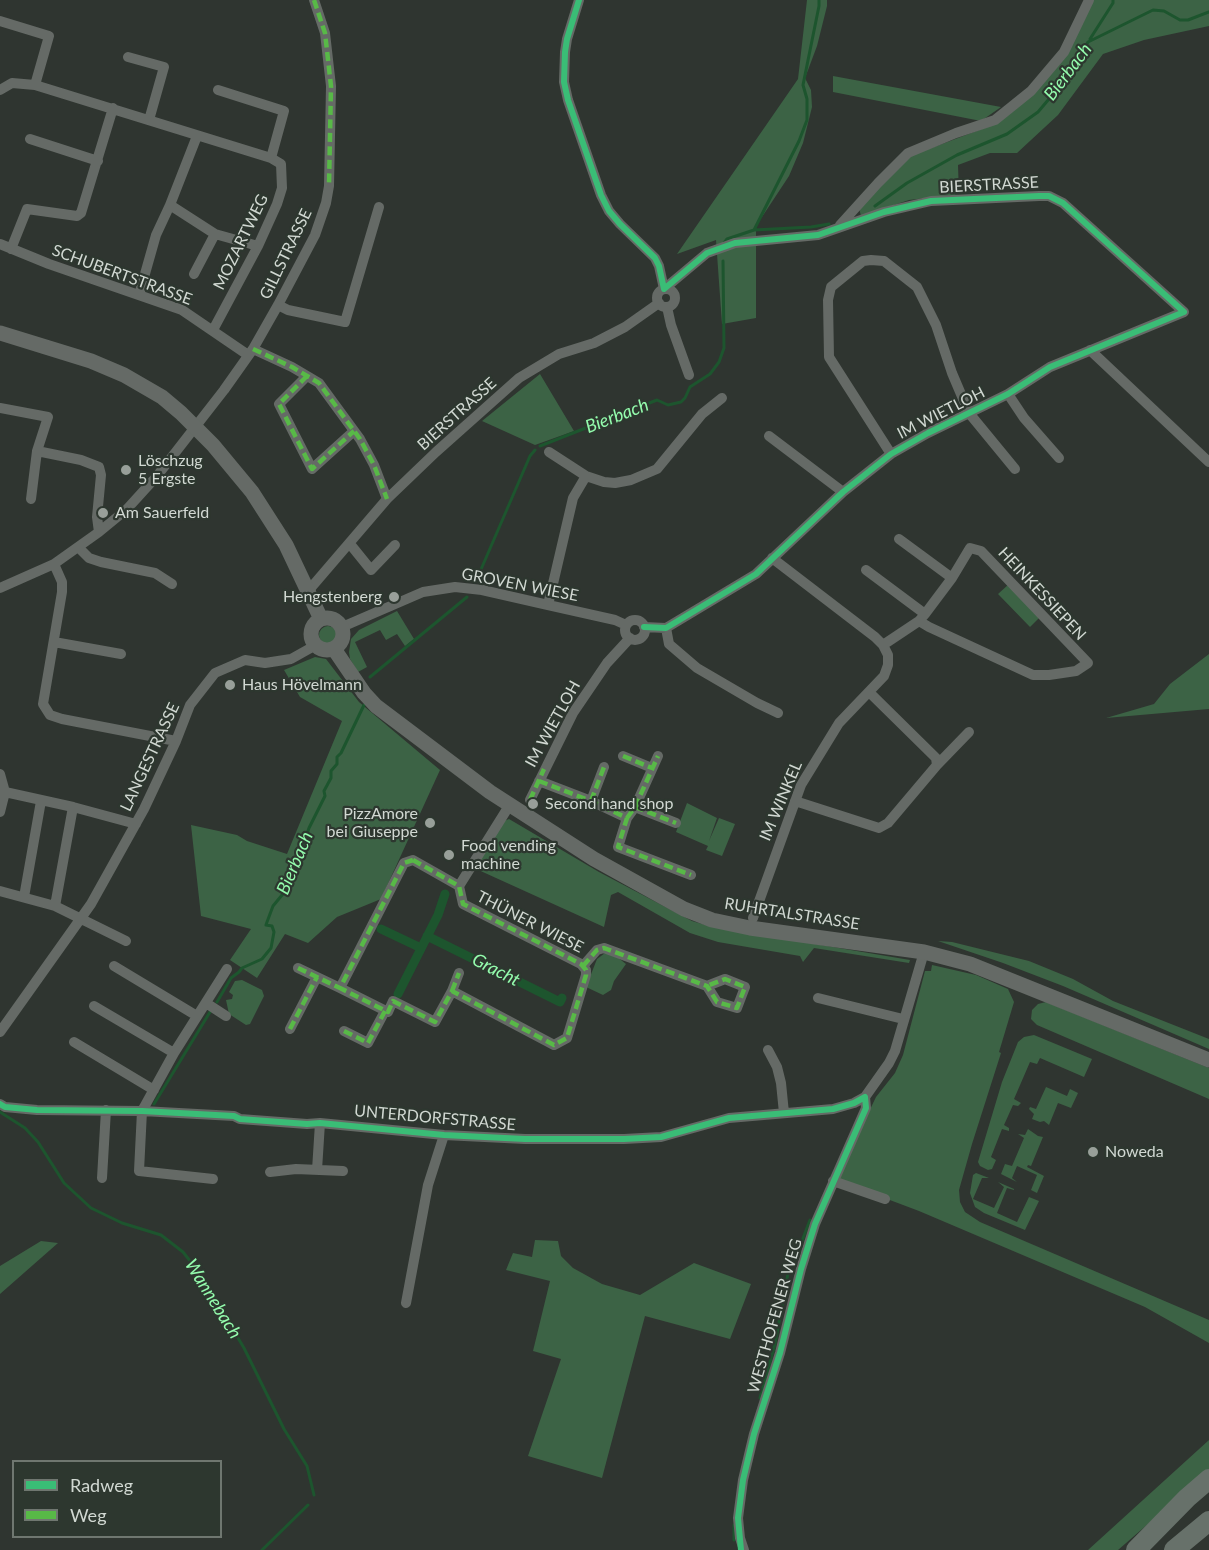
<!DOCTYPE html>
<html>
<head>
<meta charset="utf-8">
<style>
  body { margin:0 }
  #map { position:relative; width:1209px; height:1550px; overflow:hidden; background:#2f3530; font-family:Lato,sans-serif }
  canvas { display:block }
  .legend { position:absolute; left:12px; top:1460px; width:210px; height:78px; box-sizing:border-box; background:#2d372f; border:2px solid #6f7770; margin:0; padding:8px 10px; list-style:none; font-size:18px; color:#d1d8d2 }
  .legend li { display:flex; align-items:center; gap:12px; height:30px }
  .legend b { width:30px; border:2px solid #6f7770 }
</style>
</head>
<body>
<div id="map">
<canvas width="1209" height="1550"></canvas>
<ul class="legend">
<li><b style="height:8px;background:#3abd76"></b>Radweg</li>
<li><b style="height:8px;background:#58b947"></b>Weg</li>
</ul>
</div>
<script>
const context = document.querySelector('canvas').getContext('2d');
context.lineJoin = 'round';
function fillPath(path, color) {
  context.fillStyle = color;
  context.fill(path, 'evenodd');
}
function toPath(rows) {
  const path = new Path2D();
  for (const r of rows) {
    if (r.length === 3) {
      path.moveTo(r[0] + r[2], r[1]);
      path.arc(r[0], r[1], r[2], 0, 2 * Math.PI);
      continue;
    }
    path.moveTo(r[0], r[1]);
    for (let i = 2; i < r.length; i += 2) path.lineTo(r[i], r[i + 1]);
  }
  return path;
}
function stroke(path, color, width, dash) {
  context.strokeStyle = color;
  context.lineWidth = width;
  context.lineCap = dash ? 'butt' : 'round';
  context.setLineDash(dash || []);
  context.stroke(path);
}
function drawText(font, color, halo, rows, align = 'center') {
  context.font = font + ' Lato,sans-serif';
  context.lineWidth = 4.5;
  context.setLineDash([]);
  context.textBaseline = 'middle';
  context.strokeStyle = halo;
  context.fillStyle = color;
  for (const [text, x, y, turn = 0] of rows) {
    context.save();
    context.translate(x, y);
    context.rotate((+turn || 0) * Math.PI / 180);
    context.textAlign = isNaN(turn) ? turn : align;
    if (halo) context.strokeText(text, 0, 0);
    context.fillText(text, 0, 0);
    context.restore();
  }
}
const green = toPath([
  [807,0,827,0,827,6,817,46,805,78,811,90,812,107,803,143,789,176,756,226,756,318,722,324,716,240,677,254,798,79],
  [1093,0,1209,0,1209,26,1144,40,1103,54,1058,115,1017,153,990,153,958,165,959,194,909,200,861,216,859,208,910,156,998,123,1033,93],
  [833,76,1001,107,981,121,833,92],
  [540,374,574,431,535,445,482,421],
  [1009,584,1040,617,1030,627,998,594],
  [397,611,414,639,405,646,397,634,386,640,380,630,355,642,367,667,358,672,350,659,349,652,351,639,359,630],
  [328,635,9],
  [1209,654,1209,709,1106,718,1154,704,1170,684],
  [315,657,326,659,359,702,440,770,381,899,337,917,308,943,285,934,257,978,230,960,251,929,201,916,191,825,237,835,247,841,287,854,342,721,300,697,284,670],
  [687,803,717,818,709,841,719,818,735,824,722,856,706,850,708,846,676,832],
  [509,819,599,872,692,921,709,926,910,960,909,963,814,948,803,962,800,956,718,942,690,933,618,892,611,895,604,927,474,868,504,821],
  [938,941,952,942,1029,961,1073,979,1113,1001,1209,1039,1209,1049,1063,986,1003,963],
  [605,953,616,956,626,964,614,981,611,990,603,995,586,987,597,959],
  [932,965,976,975,1008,989,1014,1002,999,1052,1001,1053,972,1144,959,1190,960,1202,965,1212,980,1222,1209,1320,1209,1343,1145,1307,919,1211,842,1182,839,1178,864,1122,876,1097,895,1073,903,1055,925,971,931,971],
  [242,980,262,990,264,996,250,1024,246,1025,229,1014,226,1000,232,999,233,995,229,992,235,981],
  [1046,1002,1209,1068,1209,1099,1037,1025,1031,1019,1032,1010,1038,1004],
  [1034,1035,1092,1059,1084,1077,1040,1058,1037,1064,1030,1062,1014,1099,1021,1103,1018,1106,1013,1105,1004,1125,1009,1128,1009,1131,1002,1129,991,1157,996,1160,992,1169,988,1170,980,1166,978,1162,1002,1082,1018,1042,1024,1037],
  [1046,1087,1067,1096,1070,1089,1078,1093,1071,1108,1058,1103,1049,1125,1044,1121,1040,1122,1032,1119,1034,1114,1029,1109,1030,1107,1036,1109],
  [1028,1129,1038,1136,1043,1137,1031,1166,1028,1165,1027,1167,1044,1176,1037,1193,1031,1190,1037,1175,1017,1166,1012,1178,1017,1182,1001,1174,1005,1164,1012,1166,1024,1138,1018,1134,1025,1135],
  [976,1173,989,1178,982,1178,973,1199,994,1208,1004,1187,998,1182,1014,1189,1014,1190,1007,1188,997,1213,1017,1222,1029,1197,1039,1201,1025,1230,984,1213,975,1207,970,1193,973,1175],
  [535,1240,558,1241,561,1256,573,1268,602,1284,640,1295,694,1263,751,1284,730,1339,645,1316,602,1478,528,1456,561,1359,533,1351,550,1281,506,1270,513,1253,532,1257],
  [41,1241,58,1243,0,1294,0,1266],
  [1209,1440,1209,1471,1118,1550,1088,1550]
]);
const stream = toPath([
  [1090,39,1113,3,1113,0],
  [875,206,907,183,957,155,1007,134,1038,112,1070,74,1088,42,1153,10,1164,11,1180,20,1188,20,1209,12],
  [754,230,799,141,807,120,807,99,803,85,819,6,819,0],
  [724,243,727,239,754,230,811,227,829,224],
  [540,446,657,400,668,405,681,402,685,398,690,387,710,374,719,362,724,348,723,261],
  [476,581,530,456,535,450],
  [370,677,467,597],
  [217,1002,231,978,239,972,242,968,262,959,271,948,274,932,272,926,266,925,267,922,273,906,287,889,286,886,295,868,309,828,325,796,324,791,331,778,331,771,337,764,337,757,341,753,364,705],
  [154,1104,210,1012],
  [0,1112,25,1128,38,1142,64,1183,91,1208,122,1223,161,1235,183,1252,198,1271,244,1348,284,1429,307,1466,314,1495],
  [795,1259,810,1220],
  [760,1398,775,1344,789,1268],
  [734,1525,734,1540],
  [262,1550,308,1505]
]);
const canal = toPath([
  [381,929,421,948],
  [427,936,560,1002,562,998],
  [398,994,438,915,445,894]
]);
const minor = toPath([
  [579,0,567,39,565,52,564,82,568,100,601,195,609,211,620,224,655,258,659,266,664,289,707,253,735,243,818,235,884,212,931,201,1039,196,1049,196,1063,203,1184,312,1050,367,1008,394,928,433,891,454,843,492,756,574,666,628,644,627],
  [0,21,49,36,35,85],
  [128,57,164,67,149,120],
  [0,90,12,83,35,85,271,158,281,164,282,188,277,204,258,246,213,330],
  [218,90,284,111,271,158],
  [30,139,98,161],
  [170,205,197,136],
  [840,225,878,183,908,153,956,133,995,120,1031,91,1064,52,1089,0],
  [215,234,258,246],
  [0,244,49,264,182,310,248,355],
  [11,249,27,209,77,216,81,213,113,108],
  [666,298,9],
  [139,295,156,235,170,205,215,234,194,274],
  [278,305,288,310,345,322,379,207],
  [667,307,671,325,689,375],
  [253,349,292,367,319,383,360,439,374,465,387,499],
  [1090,350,1209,462],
  [307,376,279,404,312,469,354,431],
  [1008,394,1024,418,1059,458],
  [0,408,48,417,37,451,81,460,99,467,101,475,97,517,99,532],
  [769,436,843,492],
  [549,452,586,476,604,482,615,483,631,480,657,469,702,414,722,398],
  [891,454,829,357,828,300,831,287,863,261,871,260,884,261,917,287,936,325,952,373,969,413,1015,469],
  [31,499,37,451],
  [899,539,952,578],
  [350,544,371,570,395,545],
  [79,548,89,558,101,562,155,573,172,584],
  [54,564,62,582,62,592,43,704,50,715,62,719,176,741],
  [866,570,925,614],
  [0,588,54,564,99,532,127,509,157,476,224,390,253,349,278,305,315,235,326,203,329,186,331,86,325,33,314,0],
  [309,590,387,499,436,452,519,378,559,354,594,343,625,327,659,303],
  [548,605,573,498,586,476],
  [635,630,10],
  [342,627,423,592,455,587,482,590,548,605,615,620,626,625],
  [666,628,669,644,697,668,757,703,778,713],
  [54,642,121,654],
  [883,645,919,621,925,614,952,578,970,548,981,551,1088,663,1076,671,1049,675,1033,675,929,627,919,621],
  [623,756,652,768],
  [937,765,969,732],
  [0,774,5,792,0,812],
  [539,781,591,801,627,818,618,847,691,875],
  [5,792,73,807],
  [530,800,573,713,607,663,630,638],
  [591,801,604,767],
  [795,801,879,828,888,823,937,765,936,758,869,692],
  [635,807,676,823],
  [627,818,635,807,658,756],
  [459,886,413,860,404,863,340,988,388,1012,393,1001,435,1022,452,991,554,1045,567,1038,586,975,586,970,581,964,463,904,459,886,509,806],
  [0,891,55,906,126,941],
  [24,897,41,801],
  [55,906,73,807,136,824],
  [753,918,801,785,839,723,884,676,888,665,888,655,883,645,875,637,772,558],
  [114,966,197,1016],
  [583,966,597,950,604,948,707,986,717,1002,737,1008,745,987,725,979,707,986],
  [298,968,340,988],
  [452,991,459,973],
  [818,998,903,1019],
  [206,1003,226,1016],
  [94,1006,174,1053],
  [290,1029,317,977],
  [344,1031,368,1043,385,1011],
  [0,1032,91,904,144,809,176,741,190,705,215,673,245,660,265,663,291,659,316,645],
  [74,1042,154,1090],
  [768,1050,777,1067,781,1083,784,1113],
  [0,1104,5,1107,37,1110,142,1111,234,1116,240,1119,307,1124,320,1123,444,1135,525,1139,624,1139,661,1137,729,1118,833,1109,854,1103,865,1097,889,1063,895,1051,924,952],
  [317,1170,320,1123],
  [270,1172,296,1169,343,1171],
  [102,1178,106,1110],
  [213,1179,139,1171,142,1111,174,1053,227,969],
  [833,1181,885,1199],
  [406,1303,428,1185,444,1135],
  [744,1550,740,1538,738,1518,743,1480,754,1434,780,1353,801,1269,815,1224,866,1108,865,1097]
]);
const secondary = toPath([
  [0,333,91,361,124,375,162,397,181,413,213,445,252,492,286,545,321,619],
  [327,634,16],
  [334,649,364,693,376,706,490,792,594,859,684,909,712,920,750,928,924,952,970,964,1209,1060]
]);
const motorway = toPath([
  [1136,1550,1187,1498,1209,1479],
  [1174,1550,1209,1521]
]);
const quiet = toPath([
  [314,0,325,33,331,86,329,186],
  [253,349,292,367,319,383,360,439,374,465,387,499],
  [307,376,279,404,312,469,354,431],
  [623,756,652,768],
  [539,781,591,801,627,818,618,847,691,875],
  [530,800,544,769],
  [591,801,604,767],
  [635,807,676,823],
  [627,818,635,807,658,756],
  [413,860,459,886,463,904,581,964,586,970,586,975,567,1038,554,1045,452,991,435,1022,393,1001,388,1012,340,988,404,863,413,860],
  [583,966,597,950,604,948,707,986,717,1002,737,1008,745,987,725,979,707,986],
  [298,968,340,988],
  [452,991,459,973],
  [290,1029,317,977],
  [344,1031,368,1043,385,1011]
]);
const cycleway = toPath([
  [579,0,567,39,565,52,564,82,568,100,601,195,609,211,620,224,655,258,659,266,664,289,707,253,735,243,818,235,884,212,931,201,1039,196,1049,196,1063,203,1184,312,1050,367,1008,394,928,433,891,454,843,492,756,574,666,628,644,627],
  [0,1104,5,1107,37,1110,142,1111,234,1116,240,1119,307,1124,320,1123,444,1135,525,1139,624,1139,661,1137,729,1118,833,1109,854,1103,865,1097,866,1108,815,1224,801,1269,780,1353,754,1434,743,1480,738,1518,741,1550]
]);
const markers = [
  [126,470,6,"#989f99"],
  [103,513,6,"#989f99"],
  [394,597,6,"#989f99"],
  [230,685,6,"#989f99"],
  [533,804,6,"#989f99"],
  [430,823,6,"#989f99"],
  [449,855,6,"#989f99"],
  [1093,1152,6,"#989f99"]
];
const streetNames = [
  ["BIERSTRASSE",989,185,-3],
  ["MOZARTWEG",241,242,-64],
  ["GILLSTRASSE",286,254,-64],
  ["SCHUBERTSTRASSE",122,275,20],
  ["IM WIETLOH",941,413,-27],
  ["BIERSTRASSE",457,414,-42],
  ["GROVEN WIESE",520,585,11],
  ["HEINKESSIEPEN",1042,594,47],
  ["IM WIETLOH",553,724,-61],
  ["LANGESTRASSE",150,757,-65],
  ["IM WINKEL",781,801,-67],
  ["RUHRTALSTRASSE",792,914,9],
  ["THÜNER WIESE",530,922,27],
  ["UNTERDORFSTRASSE",435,1118,5],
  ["WESTHOFENER WEG",775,1316,-74]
];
const poiNames = [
  ["Löschzug",138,461],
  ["5 Ergste",138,479],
  ["Am Sauerfeld",115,513],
  ["Hengstenberg",382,597,"right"],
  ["Haus Hövelmann",242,685],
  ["Second hand shop",545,804],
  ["PizzAmore",418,814,"right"],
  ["bei Giuseppe",418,832,"right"],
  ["Food vending",461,846],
  ["machine",461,864],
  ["Noweda",1105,1152]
];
const waterNames = [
  ["Bierbach",1068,72,-53],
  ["Bierbach",617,416,-21],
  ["Bierbach",295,863,-67],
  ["Gracht",496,970,27],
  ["Wannebach",213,1299,58]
];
fillPath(green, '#3c6345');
stroke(stream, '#1d552e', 3);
stroke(canal, '#1d552e', 9);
stroke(minor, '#656a66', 10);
stroke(secondary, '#656a66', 15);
stroke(motorway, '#67716a', 20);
stroke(quiet, '#58b947', 4.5, [9, 4.5]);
stroke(cycleway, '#3abd76', 6);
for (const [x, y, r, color] of markers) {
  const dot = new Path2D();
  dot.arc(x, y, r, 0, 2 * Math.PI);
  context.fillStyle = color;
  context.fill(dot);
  stroke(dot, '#2d372f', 2);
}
drawText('16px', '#d1d8d2', '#2d372f', streetNames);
drawText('16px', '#d1d8d2', '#2d372f', poiNames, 'left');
drawText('italic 18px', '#94fcad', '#2d372f', waterNames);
</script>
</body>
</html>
